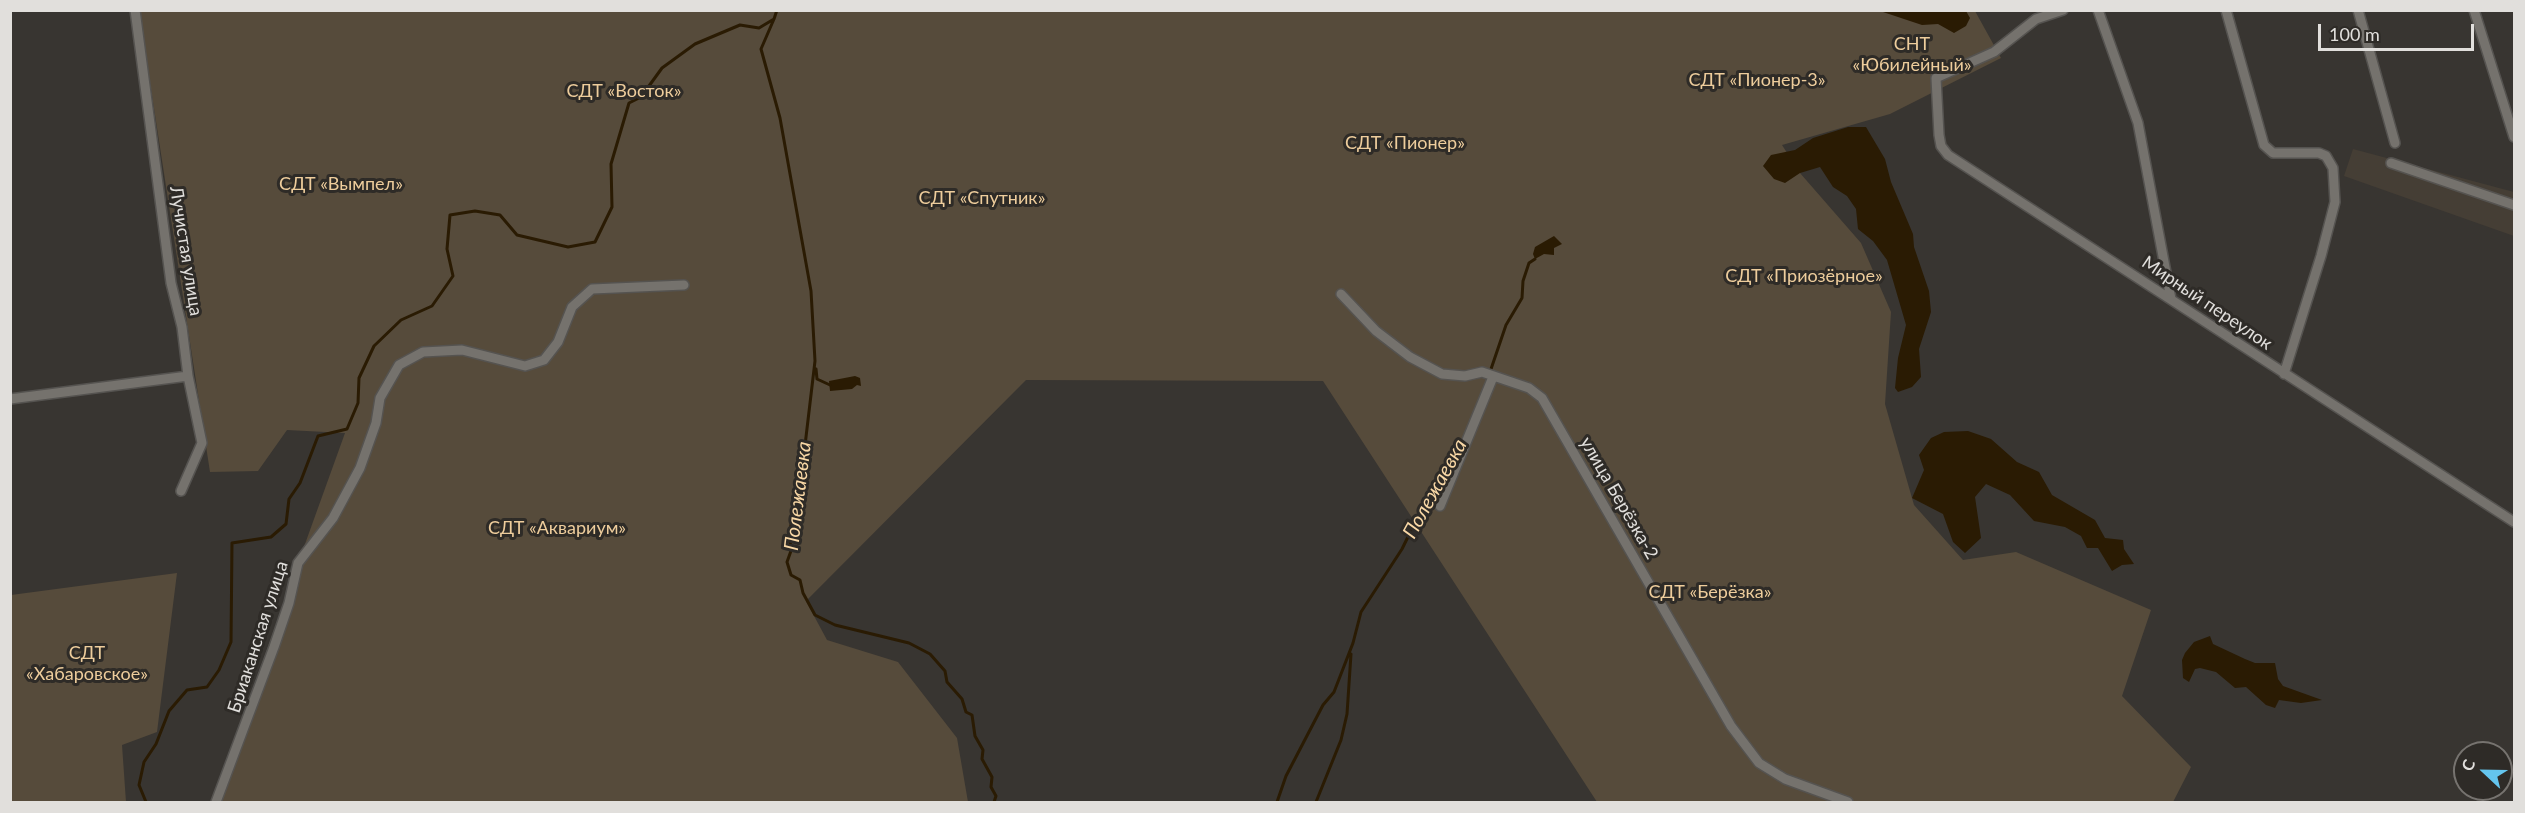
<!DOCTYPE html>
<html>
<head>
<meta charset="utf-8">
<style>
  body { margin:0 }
  #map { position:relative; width:2525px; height:813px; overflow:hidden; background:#383531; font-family:Lato,sans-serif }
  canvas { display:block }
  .frame { position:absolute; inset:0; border:12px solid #e1dfdc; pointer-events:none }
  .north { position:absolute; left:2453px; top:741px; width:60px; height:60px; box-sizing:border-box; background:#2e2b27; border:2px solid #76736f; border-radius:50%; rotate:292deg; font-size:16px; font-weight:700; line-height:24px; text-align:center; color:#e1dfdc }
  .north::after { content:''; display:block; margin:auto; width:21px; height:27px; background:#64c5ee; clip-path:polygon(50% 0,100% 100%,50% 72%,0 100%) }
  .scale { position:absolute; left:2318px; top:24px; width:156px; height:27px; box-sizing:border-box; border:3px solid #e1dfdc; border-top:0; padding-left:8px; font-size:18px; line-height:21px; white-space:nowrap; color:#e1dfdc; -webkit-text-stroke:4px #2e2b27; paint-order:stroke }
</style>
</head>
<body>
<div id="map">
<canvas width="2525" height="813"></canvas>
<div class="frame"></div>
<div class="north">С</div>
<div class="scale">100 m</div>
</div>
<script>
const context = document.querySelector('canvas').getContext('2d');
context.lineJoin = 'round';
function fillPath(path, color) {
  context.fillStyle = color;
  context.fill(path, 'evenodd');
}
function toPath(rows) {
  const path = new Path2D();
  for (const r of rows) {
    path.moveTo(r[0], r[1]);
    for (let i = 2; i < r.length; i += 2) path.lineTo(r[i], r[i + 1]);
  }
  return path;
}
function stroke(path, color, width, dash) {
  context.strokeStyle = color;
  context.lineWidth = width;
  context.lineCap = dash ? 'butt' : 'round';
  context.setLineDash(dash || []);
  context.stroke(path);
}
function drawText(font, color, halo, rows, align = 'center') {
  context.font = font + ' Lato,sans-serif';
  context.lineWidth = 6;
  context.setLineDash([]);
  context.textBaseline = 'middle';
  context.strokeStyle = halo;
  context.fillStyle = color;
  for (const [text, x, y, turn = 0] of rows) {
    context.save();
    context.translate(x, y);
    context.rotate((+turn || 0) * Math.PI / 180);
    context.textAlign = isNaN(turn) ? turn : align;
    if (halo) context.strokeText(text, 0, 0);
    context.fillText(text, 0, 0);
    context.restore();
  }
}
const built = toPath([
  [2353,149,2514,192,2514,236,2344,176]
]);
const green = toPath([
  [139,11,1975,11,2001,58,1890,114,1782,145,1800,173,1861,243,1891,312,1885,404,1914,505,1963,560,2016,552,2151,610,2122,696,2191,767,2173,802,1597,802,1323,381,1026,380,806,601,827,640,898,662,957,738,968,802,212,802,345,433,287,430,258,471,210,472],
  [177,573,157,732,122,745,126,802,11,802,11,595]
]);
const water = toPath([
  [1880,11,1966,11,1970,18,1966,26,1954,33,1938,24,1922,25],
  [1848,127,1866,127,1885,159,1891,182,1913,234,1914,247,1929,291,1931,312,1919,349,1921,377,1912,387,1898,392,1895,388,1898,358,1906,325,1887,260,1873,241,1858,229,1856,209,1847,196,1833,187,1820,167,1800,173,1785,183,1774,179,1763,166,1771,155,1795,150,1813,138],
  [1554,236,1562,244,1554,248,1554,255,1544,254,1535,259,1533,254,1535,247],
  [855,376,860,378,861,386,857,385,852,389,830,391,829,381],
  [1968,431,1991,439,2017,462,2039,472,2052,495,2095,520,2105,538,2123,540,2124,549,2134,564,2122,565,2112,571,2098,548,2087,548,2081,536,2065,527,2034,521,2010,495,1986,484,1975,497,1981,538,1965,553,1953,542,1943,514,1912,498,1924,470,1919,455,1931,438,1944,432],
  [2210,636,2213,644,2245,659,2255,663,2275,663,2278,679,2283,686,2322,700,2301,703,2279,700,2275,708,2266,705,2246,687,2235,688,2216,672,2200,668,2195,669,2189,682,2183,678,2182,660,2185,653,2194,642]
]);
const stream = toPath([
  [774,19,761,49,780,118,811,291,815,361,797,513,791,525,789,539,792,548,787,562,791,575,800,580,803,593,815,615,835,625,909,643,930,654,945,671,947,682,962,699,966,712,972,715,975,736,983,750,982,759,992,777,991,787,996,796,994,802],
  [816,369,817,379,830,385],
  [1490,372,1506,325,1522,298,1523,281,1529,263,1535,259],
  [146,802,139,785,144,762,156,744,169,711,187,690,207,687,219,670,231,642,232,543,271,537,286,524,289,499,300,483,318,436,347,429,358,403,359,378,374,346,401,320,432,306,453,276,447,249,450,215,475,211,500,215,517,235,568,247,595,242,612,207,611,164,629,103,641,97,662,68,695,44,740,25,759,28,774,19,777,10],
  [1277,802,1286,776,1323,705,1334,692,1353,643,1361,612,1402,549,1438,476,1459,450],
  [1316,802,1341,740,1347,714,1351,654]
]);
const minor = toPath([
  [135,10,171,283,182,327,188,376,202,443,181,491],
  [2063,10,2036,19,1994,52,1936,78,1939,135,1941,146,1948,155,2514,522],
  [2098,10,2138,123,2171,299],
  [2226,10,2264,145,2273,153,2319,153,2326,156,2333,168,2335,202,2321,256,2284,374],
  [2358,10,2395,143],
  [2474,10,2514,137],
  [2391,163,2514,205],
  [1341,294,1376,331,1410,357,1442,374,1465,376,1482,372,1529,388,1542,398,1731,726,1759,763,1785,779,1848,802],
  [10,399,188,376],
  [1440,506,1493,377],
  [216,802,274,647,289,603,298,563,333,518,360,468,376,423,380,398,399,365,423,352,462,350,525,366,544,360,558,342,572,307,592,289,684,285]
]);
const parkNames = [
  ["СНТ",1912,44],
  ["«Юбилейный»",1912,65],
  ["СДТ «Пионер-3»",1757,80],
  ["СДТ «Восток»",624,91],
  ["СДТ «Пионер»",1405,143],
  ["СДТ «Вымпел»",341,184],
  ["СДТ «Спутник»",982,198],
  ["СДТ «Приозёрное»",1804,276],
  ["СДТ «Аквариум»",557,528],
  ["СДТ «Берёзка»",1710,592],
  ["СДТ",87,653],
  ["«Хабаровское»",87,674]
];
const streetNames = [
  ["Лучистая улица",186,251,81],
  ["Мирный переулок",2207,303,34],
  ["улица Берёзка-2",1619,498,60],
  ["Бриаканская улица",258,637,-72]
];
const waterNames = [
  ["Полежаевка",1435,489,-61],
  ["Полежаевка",798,496,-83]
];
fillPath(built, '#453e35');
fillPath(green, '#564b3b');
fillPath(water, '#2a1b03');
stroke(stream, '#2a1b03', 3);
stroke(minor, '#555350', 12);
stroke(minor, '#75726d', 9);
drawText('18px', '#eecd9c', '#2e2b27', parkNames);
drawText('18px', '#e1dfdc', '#2e2b27', streetNames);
drawText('italic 20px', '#f9d8a6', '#2e2b27', waterNames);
</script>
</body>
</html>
